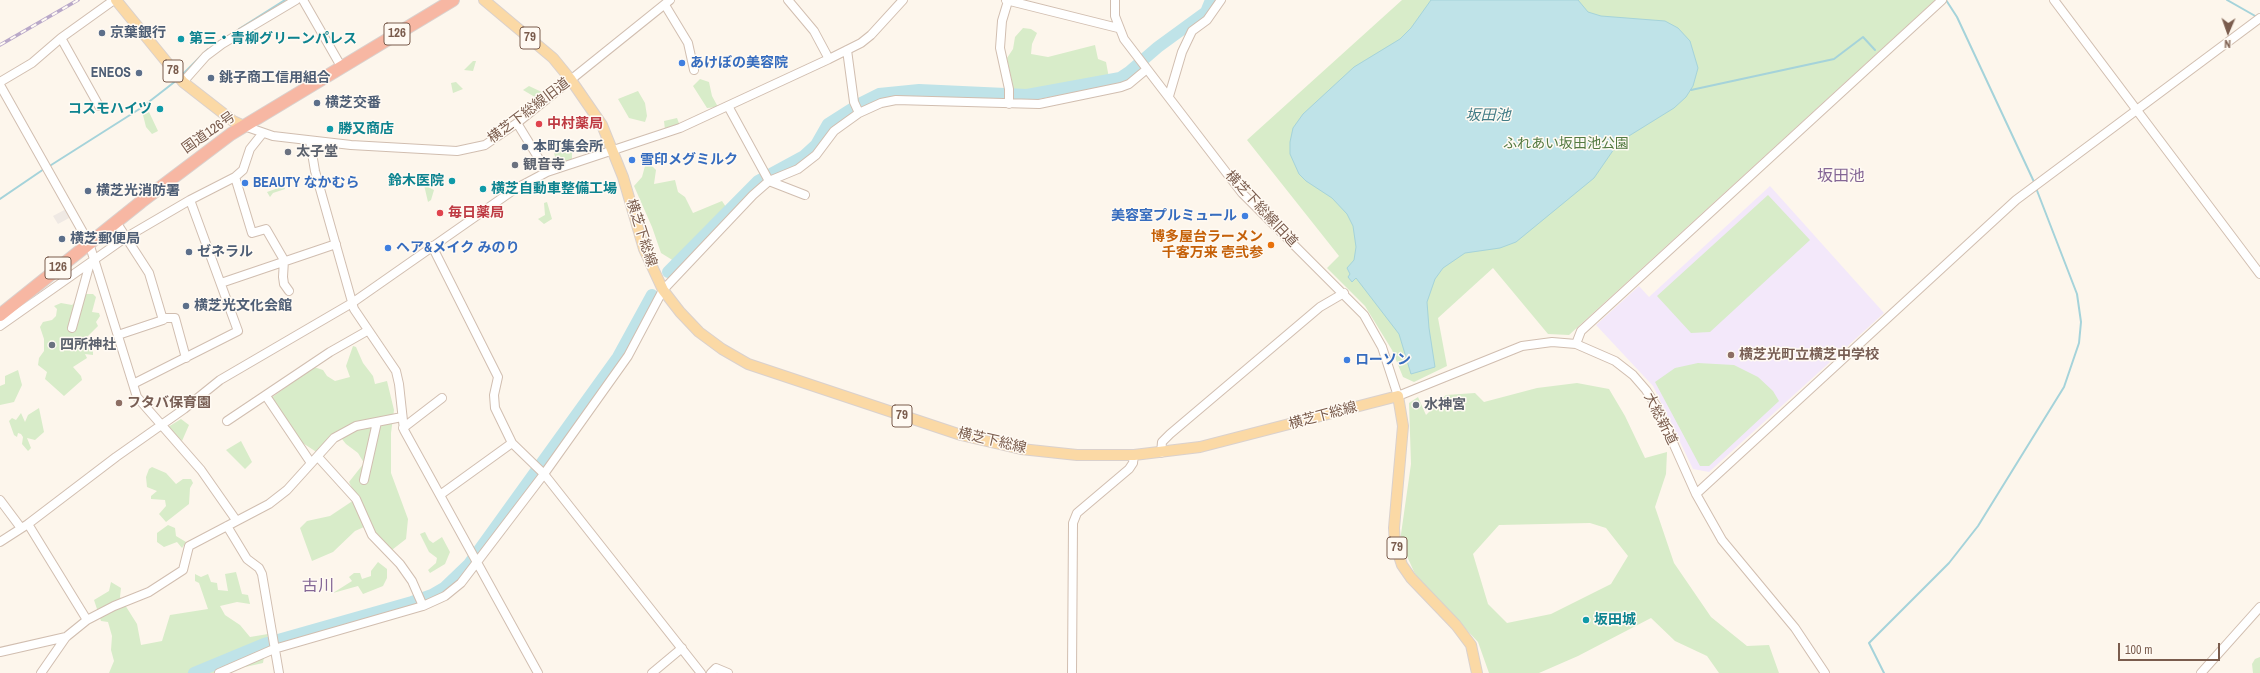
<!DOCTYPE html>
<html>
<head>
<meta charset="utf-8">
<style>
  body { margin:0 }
  #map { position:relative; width:2260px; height:673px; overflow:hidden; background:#fdf6ec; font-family:"Archivo Narrow",sans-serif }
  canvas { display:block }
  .north { position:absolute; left:2208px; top:12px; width:40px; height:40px; -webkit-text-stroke:3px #fffaf3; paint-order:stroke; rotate:182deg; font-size:11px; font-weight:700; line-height:16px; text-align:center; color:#7a5c4d }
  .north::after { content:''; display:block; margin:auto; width:14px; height:18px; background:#7a5c4d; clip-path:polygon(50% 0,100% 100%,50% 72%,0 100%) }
  .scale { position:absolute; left:2118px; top:643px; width:102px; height:18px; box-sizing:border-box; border:2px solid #7a5c4d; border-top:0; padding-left:5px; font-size:12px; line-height:14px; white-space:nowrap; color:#7a5c4d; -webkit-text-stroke:3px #fffaf3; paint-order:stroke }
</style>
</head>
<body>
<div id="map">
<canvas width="2260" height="673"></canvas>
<div class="north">N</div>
<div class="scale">100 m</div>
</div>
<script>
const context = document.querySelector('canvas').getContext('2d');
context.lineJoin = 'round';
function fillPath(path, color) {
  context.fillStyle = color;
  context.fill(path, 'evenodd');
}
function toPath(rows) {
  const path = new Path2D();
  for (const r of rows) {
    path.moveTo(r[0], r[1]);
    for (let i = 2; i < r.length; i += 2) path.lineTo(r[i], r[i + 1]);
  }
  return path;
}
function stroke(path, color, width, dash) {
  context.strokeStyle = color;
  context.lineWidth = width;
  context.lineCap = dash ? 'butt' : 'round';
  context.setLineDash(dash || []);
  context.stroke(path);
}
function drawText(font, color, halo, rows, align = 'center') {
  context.font = font + ' "Archivo Narrow","Noto Sans JP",sans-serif';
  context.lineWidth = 3;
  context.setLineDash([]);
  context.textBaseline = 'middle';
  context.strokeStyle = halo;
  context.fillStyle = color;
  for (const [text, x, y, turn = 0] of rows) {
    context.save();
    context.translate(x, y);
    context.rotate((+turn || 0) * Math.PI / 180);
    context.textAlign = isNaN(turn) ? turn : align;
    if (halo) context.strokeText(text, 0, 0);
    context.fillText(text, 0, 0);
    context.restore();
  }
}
const industrial = toPath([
  [68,208,71,217,58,224,53,216]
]);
const education = toPath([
  [1770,186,1884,313,1709,472,1693,469,1653,386,1596,325,1639,286,1649,297]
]);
const green = toPath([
  [1402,0,1935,0,1569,335,1548,334,1493,268,1438,318,1447,366,1414,382,1403,377,1392,350,1365,306,1327,268,1339,256,1247,140],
  [1023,28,1031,29,1037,33,1032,44,1031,54,1048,57,1095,45,1098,59,1106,62,1109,78,1028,92,1014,92,1007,58,1013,49,1015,37],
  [473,61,476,61,473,71,464,70],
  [700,79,709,82,712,96,718,107,707,108,693,86],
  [456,82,463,89,453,93,451,83],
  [529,86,546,94,540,100,523,90],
  [638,91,645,103,647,116,645,122,629,118,618,99],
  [149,112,158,131,152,134,146,127,143,115],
  [677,118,680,126,665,130,664,121],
  [566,142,572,144,572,161,557,164,554,153],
  [645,166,652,166,656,170,654,184,675,180,678,192,685,197,693,213,722,201,726,207,674,261,661,253,652,227,634,186,642,177],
  [424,185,434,190,431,200,428,202],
  [284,186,285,189,273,193,270,197,267,192],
  [1768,195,1810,240,1710,332,1691,333,1657,296],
  [547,202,552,219,544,224,538,219,545,215,544,203],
  [83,294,93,294,96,297,92,312,99,313,100,316,96,322,98,326,87,337,87,344,93,351,93,355,85,354,87,358,73,367,81,376,82,380,64,396,45,379,47,372,38,365,39,358,44,351,44,339,40,327,43,322,52,320,56,316,57,309,54,306,61,303,72,305],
  [353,346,356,347,363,363,373,376,375,384,387,381,394,410,391,433,391,473,408,519,406,539,388,553,364,527,355,531,333,552,312,561,300,528,307,521,330,516,354,500,356,496,349,482,364,463,358,453,346,444,337,433,318,453,295,438,271,398,314,367,323,370,327,376,335,381,350,377,346,366],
  [1698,363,1734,365,1758,377,1773,391,1779,401,1709,466,1700,466,1655,382,1675,368],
  [18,370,22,385,14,402,0,405,0,386,5,384,5,376],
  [1577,383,1609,389,1625,416,1645,458,1667,452,1666,474,1655,507,1674,563,1711,617,1747,646,1769,645,1779,673,1719,673,1707,656,1675,641,1651,618,1578,656,1539,673,1489,673,1478,642,1416,576,1400,541,1411,464,1409,403,1418,397,1426,415,1446,395,1475,393,1484,402,1537,388],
  [1590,523,1606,528,1628,556,1611,584,1551,614,1507,623,1488,604,1473,554,1499,525],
  [39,408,44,432,35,440,27,438,31,448,28,451,22,444,23,437,21,434,18,433,17,437,14,435,9,421,12,418,16,420,21,413,25,422,28,415],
  [181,419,189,425,182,441,168,427],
  [241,441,252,462,245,469,226,450],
  [152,467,166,473,176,484,183,479,191,479,193,483,190,488,189,504,166,522,159,514,166,506,165,500,151,499,151,496,157,491,147,487,146,477,149,469],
  [168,525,175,528,176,536,186,542,182,548,177,542,164,547,157,542,157,533],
  [425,532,429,540,433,543,442,537,450,552,445,564,430,573,428,570,436,563,437,558,429,552,420,534],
  [378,562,387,569,387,578,383,586,363,594,358,586,333,593,352,581,349,577,354,573,360,573,362,579,371,576,371,571],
  [236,572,242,594,248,595,250,604,237,602,220,606,225,615,240,625,250,637,268,634,263,663,218,673,109,673,114,661,111,650,112,636,108,622,101,621,94,600,109,591,111,582,121,588,120,597,137,624,141,645,162,641,170,615,208,609,199,583,195,581,195,574,201,577,208,574,211,582,217,583,218,590,228,591,225,574],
  [2260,657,2260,673,2253,673,2252,664,2255,659]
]);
const water = toPath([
  [1431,0,1578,0,1588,12,1601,16,1665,21,1678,28,1690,41,1698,68,1693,86,1686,97,1674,108,1624,139,1614,149,1594,178,1516,242,1500,248,1465,253,1443,268,1435,279,1427,302,1429,328,1435,367,1411,374,1399,334,1356,278,1352,282,1348,277,1350,274,1347,268,1354,260,1356,247,1353,226,1347,214,1332,198,1306,181,1299,174,1290,154,1290,142,1293,128,1303,114,1354,67,1400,39,1411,28,1431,0]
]);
const stream = toPath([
  [1946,0,1957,17,2035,184],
  [2227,0,2257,17],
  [239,29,285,0],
  [181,76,208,49],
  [1691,90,1834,59,1863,37,1875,50],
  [48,167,141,108,177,80],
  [0,199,44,169],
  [1884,673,1869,643,1949,563,1978,526,2064,387,2079,343,2081,322,2077,294,2036,188]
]);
const river = toPath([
  [668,272,758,181,804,156,816,145,828,124,861,103,879,94,919,90,1027,95,1120,78,1129,72,1158,47,1206,12,1211,0],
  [194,673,264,644,412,602,432,595,444,588,469,564,618,357,652,295]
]);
const minor = toPath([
  [303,0,342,68],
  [788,0,814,31,829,59],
  [1006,0,1118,28],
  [1115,0,1115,16,1124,39,1242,193,1364,315,1382,347,1398,396,1522,346,1552,342,1576,344,1615,361,1633,375,1646,390,1657,407,1696,494,1722,540,1795,628,1825,673],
  [2054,0,2260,274],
  [1008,1,1002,21,1000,48,1009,89,1009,104],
  [665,5,688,43,694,70],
  [61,38,99,106],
  [847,50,854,102,859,113],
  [0,82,32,63,61,38,114,0],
  [183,82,206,56,222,44,296,0],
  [0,85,89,243,137,397,201,470,236,520],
  [1169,96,1182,52,1192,31,1207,20,1221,0],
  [728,106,769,181,805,195],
  [517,123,547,172],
  [244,126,273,136,351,145,457,151,485,145,517,123,670,0],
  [310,141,315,171,354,309,396,371,399,384,404,430,538,673],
  [235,177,252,233,266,229,284,260,283,277,284,284,289,291],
  [116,222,149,273,163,320,118,335],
  [432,246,498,377,494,395,495,408,512,443,544,474,701,673],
  [221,283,336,244],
  [163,318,175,318,186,358],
  [0,326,125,238,190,200,235,177,243,170,250,149,262,134],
  [72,328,90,263],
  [1576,344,1581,331,1942,0],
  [133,384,238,331,190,200],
  [266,396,311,463],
  [227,421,330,352,367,331],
  [403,428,442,398],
  [1161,453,1162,442,1170,434,1320,307,1344,293],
  [318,457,356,499,372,535,400,564,412,581,423,606],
  [364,480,377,422],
  [1696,494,2016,200,2260,18],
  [440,495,512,443],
  [0,500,21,528],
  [28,524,87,620],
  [227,526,247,559,259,568,262,574,279,673],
  [0,542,28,524,116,457,184,409,220,380,352,303,515,189,547,172,680,128,829,59,861,43,871,35,903,0],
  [0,652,66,637],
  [41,673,66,637,87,620,114,606,149,592,183,570,189,546,269,504,287,490,334,438,356,426,402,417],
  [219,673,274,649,423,606,445,596,461,583,544,474,628,356,663,290,753,195,769,181,798,169,816,155,834,131,859,113,881,103,896,100,1039,104,1121,87,1129,84,1147,69],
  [652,673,682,648],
  [711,673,716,668,728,673],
  [1072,673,1073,523,1077,513,1129,469,1133,463,1134,455],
  [2201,673,2260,607]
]);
const major = toPath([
  [116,0,183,82,233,121,244,126],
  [484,0,553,58,571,80,602,125,623,177,644,249,663,290,680,312,699,332,722,349,748,364,961,435,1021,449,1077,455,1134,455,1200,447,1398,396,1403,426,1394,528,1395,544,1402,565,1411,578,1456,625,1471,645,1477,673]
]);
const highway = toPath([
  [0,315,141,202,231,134,453,0]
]);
const rail = toPath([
  [0,45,78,0]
]);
const markers = [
  [102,33,4,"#5c6f8a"],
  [181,39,4,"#0f9aa8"],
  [682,63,4,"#3f7fe0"],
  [139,73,4,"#5c6f8a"],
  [211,78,4,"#5c6f8a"],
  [317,103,4,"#5c6f8a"],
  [160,109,4,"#0f9aa8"],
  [539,124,4,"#e0444e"],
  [330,129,4,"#0f9aa8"],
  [525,147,4,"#5c6f8a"],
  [288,152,4,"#6b7280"],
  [632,160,4,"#3f7fe0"],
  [515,165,4,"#6b7280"],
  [452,181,4,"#0f9aa8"],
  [245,183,4,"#3f7fe0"],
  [483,189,4,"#0f9aa8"],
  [88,191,4,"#5c6f8a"],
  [440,213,4,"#e0444e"],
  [1245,216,4,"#3f7fe0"],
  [62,239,4,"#5c6f8a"],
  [1271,245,4,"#e8710a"],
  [388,248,4,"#3f7fe0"],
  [189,252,4,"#5c6f8a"],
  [186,306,4,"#5c6f8a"],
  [52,345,4,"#6b7280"],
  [1731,355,4,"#8d6e63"],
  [1347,360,4,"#3f7fe0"],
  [119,403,4,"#8d6e63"],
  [1416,405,4,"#6b7280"],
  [1586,620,4,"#0f9aa8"]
];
const shields = [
  [397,34,26],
  [530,38,20],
  [173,71,20],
  [58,268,26],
  [902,416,20],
  [1397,548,20]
];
const shieldNames = [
  ["126",397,34],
  ["79",530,38],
  ["78",173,71],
  ["126",58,268],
  ["79",902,416],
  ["79",1397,548]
];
const serviceNames = [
  ["京葉銀行",110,33],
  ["ENEOS",131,73,"right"],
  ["銚子商工信用組合",219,78],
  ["横芝交番",325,103],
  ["本町集会所",533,147],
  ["横芝光消防署",96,191],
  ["横芝郵便局",70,239],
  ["ゼネラル",197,252],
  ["横芝光文化会館",194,306]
];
const cultureNames = [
  ["第三・青柳グリーンパレス",189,39],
  ["コスモハイツ",152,109,"right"],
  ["勝又商店",338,129],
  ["鈴木医院",444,181,"right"],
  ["横芝自動車整備工場",491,189],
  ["坂田城",1594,620]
];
const shopNames = [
  ["あけぼの美容院",690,63],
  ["雪印メグミルク",640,160],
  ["BEAUTY なかむら",253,183],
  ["美容室プルミュール",1237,216,"right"],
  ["ヘア&メイク みのり",396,248],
  ["ローソン",1355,360]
];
const streetNames = [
  ["横芝下総線旧道",529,111,-37],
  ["国道126号",209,133,-35],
  ["横芝下総線旧道",1261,209,47],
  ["横芝下総線",641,233,72],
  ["横芝下総線",1323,416,-15],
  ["大総新道",1660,419,63],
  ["横芝下総線",992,441,13]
];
const healthNames = [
  ["中村薬局",547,124],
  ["毎日薬局",448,213]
];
const parkNames = [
  ["ふれあい坂田池公園",1566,144]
];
const worshipNames = [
  ["太子堂",296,152],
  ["観音寺",523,165],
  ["四所神社",60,345],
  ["水神宮",1424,405]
];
const foodNames = [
  ["博多屋台ラーメン",1263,237],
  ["千客万来 壱弐参",1263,253]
];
const educationNames = [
  ["横芝光町立横芝中学校",1739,355],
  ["フタバ保育園",127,403]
];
const waterNames = [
  ["坂田池",1488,116]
];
const quarterNames = [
  ["坂田池",1841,177],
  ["古川",318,587]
];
fillPath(industrial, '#efe9e4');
fillPath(education, '#f3e8fa');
fillPath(green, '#d8ecc9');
fillPath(water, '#bfe3e8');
stroke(water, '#a5d3da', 1);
stroke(stream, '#a5d3da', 2);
stroke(river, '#bfe3e8', 12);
stroke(minor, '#d1beb0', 10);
stroke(major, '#dad1cd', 12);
stroke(highway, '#dad1cd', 14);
stroke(minor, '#fff', 8);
stroke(major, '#fbd9a5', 10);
stroke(highway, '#f7b7a3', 12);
stroke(rail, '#b9a8c9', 3.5);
stroke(rail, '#fffaf3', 2, [6]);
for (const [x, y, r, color] of markers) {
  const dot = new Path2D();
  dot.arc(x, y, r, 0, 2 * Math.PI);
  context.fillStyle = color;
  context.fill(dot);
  stroke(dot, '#fffaf3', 1.5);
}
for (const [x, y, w] of shields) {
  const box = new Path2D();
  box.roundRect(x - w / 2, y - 11, w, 22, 3);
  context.fillStyle = '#fffaf3';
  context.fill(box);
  stroke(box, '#7a5c4d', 1);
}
drawText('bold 13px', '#7a5c4d', null, shieldNames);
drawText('bold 14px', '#4e5e75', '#fffaf3', serviceNames, 'left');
drawText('bold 14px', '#0d838f', '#fffaf3', cultureNames, 'left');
drawText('bold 14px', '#366cbe', '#fffaf3', shopNames, 'left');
drawText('14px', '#7a5c4d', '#fffaf3', streetNames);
drawText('bold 14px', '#be3a42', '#fffaf3', healthNames, 'left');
drawText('14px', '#537a41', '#fffaf3', parkNames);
drawText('bold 14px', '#5b616d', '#fffaf3', worshipNames, 'left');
drawText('bold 14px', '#c56008', '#fffaf3', foodNames, 'right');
drawText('bold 14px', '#785e54', '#fffaf3', educationNames, 'left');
drawText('italic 15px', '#437c86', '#fffaf3', waterNames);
drawText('16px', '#846695', '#fffaf3', quarterNames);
</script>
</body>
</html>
